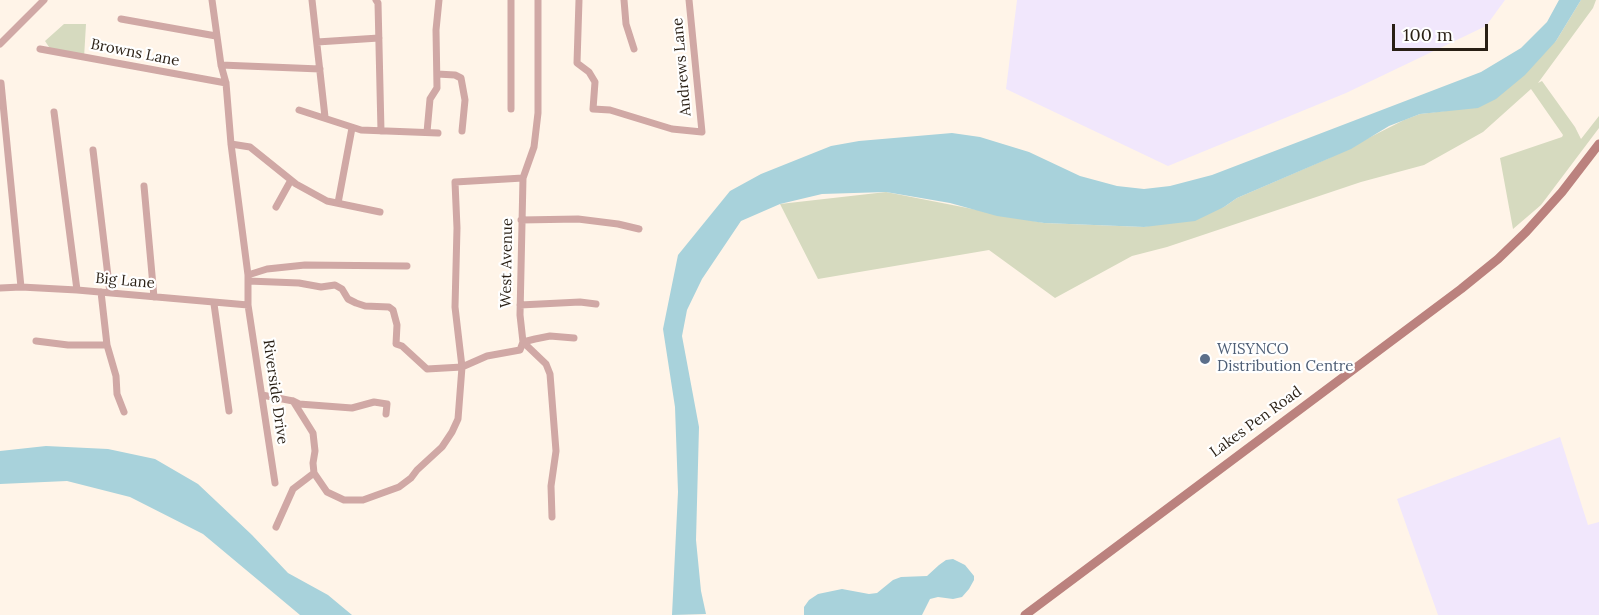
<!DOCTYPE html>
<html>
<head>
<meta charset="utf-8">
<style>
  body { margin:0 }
  #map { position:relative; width:1599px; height:615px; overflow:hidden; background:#fff4e8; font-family:Lora,serif }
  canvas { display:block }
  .scale { position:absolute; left:1392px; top:24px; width:96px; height:27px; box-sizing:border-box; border:3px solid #291f14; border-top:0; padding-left:8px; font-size:18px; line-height:21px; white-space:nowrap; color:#291f14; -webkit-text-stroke:4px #fff; paint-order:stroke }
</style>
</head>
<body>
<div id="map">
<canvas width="1599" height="615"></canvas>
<div class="scale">100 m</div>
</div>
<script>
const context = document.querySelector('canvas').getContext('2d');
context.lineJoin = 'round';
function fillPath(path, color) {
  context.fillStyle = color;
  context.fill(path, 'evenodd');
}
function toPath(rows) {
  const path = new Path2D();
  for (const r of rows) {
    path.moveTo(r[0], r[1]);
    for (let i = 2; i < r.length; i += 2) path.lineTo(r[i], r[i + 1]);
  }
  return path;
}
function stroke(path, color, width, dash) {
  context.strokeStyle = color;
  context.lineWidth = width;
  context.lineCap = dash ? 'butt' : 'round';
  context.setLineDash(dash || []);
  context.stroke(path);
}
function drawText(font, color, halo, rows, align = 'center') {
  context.font = font + ' Lora,serif';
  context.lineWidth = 4.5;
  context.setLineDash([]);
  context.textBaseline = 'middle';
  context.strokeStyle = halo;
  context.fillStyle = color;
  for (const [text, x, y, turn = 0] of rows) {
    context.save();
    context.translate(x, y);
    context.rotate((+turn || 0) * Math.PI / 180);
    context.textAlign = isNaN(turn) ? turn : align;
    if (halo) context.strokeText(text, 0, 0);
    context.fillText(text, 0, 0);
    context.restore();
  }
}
const industrial = toPath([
  [1017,0,1505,0,1486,26,1346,93,1168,166,1006,89],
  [1560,437,1588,525,1599,522,1599,615,1438,615,1397,499]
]);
const green = toPath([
  [1581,0,1596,0,1593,8,1538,83,1542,81,1575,127,1581,139,1599,116,1599,128,1541,205,1513,229,1500,158,1562,137,1563,135,1531,89,1483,132,1424,165,1361,182,1167,247,1132,256,1055,298,989,250,818,279,780,204,886,192,1044,223,1144,227,1224,207,1237,198,1327,159,1404,120,1420,114,1445,111,1556,41],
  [64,24,86,24,84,58,53,53,45,41]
]);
const water = toPath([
  [1559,0,1581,0,1556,41,1525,75,1496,99,1478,108,1420,114,1389,126,1351,149,1237,198,1224,207,1195,221,1144,227,1044,223,997,216,950,203,886,192,822,194,780,204,741,221,702,279,687,310,682,336,699,427,696,540,701,591,706,614,672,615,678,492,675,407,663,329,678,255,730,191,761,174,831,146,859,141,952,133,980,137,1029,152,1080,176,1117,186,1144,189,1170,186,1212,175,1481,72,1521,48,1547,22],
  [46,446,108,449,155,459,198,484,252,535,288,573,328,595,352,615,300,615,203,534,130,497,67,481,0,484,0,451],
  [953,559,965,565,974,576,974,580,969,589,962,597,953,599,938,597,930,599,922,615,804,615,804,607,809,600,818,594,842,589,869,594,877,593,893,580,901,577,927,576,939,565,946,560]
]);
const street = toPath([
  [212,0,221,65,226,83,231,144,248,275,248,305,275,483],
  [312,0,325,117],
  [376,0,378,3,381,131],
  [538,0,538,113,534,147,523,178,520,315,523,342,546,364,550,374,556,451,551,486,552,517],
  [579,0,577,63,589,72,595,82,593,109,610,110,672,129,702,132,689,0],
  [624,0,626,24,634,49],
  [121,19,216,36],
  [317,42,379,38],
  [0,44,44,0],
  [40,49,226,83],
  [221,65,320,69],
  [437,74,455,75,461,78,465,100,462,131],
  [1,83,21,287],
  [511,109,511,0],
  [299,110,361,130,438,133],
  [54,112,77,290],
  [427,132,430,99,437,88,436,30,439,0],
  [231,144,250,147,296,184,327,201,380,212],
  [93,150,110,293],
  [144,186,154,297],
  [338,203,352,128],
  [276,207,291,180],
  [521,220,578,219,618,224,639,229],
  [248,275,267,269,305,265,407,266],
  [248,281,299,283,321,287,335,285,342,289,348,299,356,303,365,306,389,307,393,310,397,325,396,344,402,346,427,369,462,367,455,307,457,228,455,182,523,178],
  [0,288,21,287,77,290,248,305],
  [101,292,107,345,116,376,117,394,124,412],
  [214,304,229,411],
  [520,305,580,302,596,304],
  [36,341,68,345,107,345],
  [262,395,293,401,299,404,352,408,374,402,387,404,386,414],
  [314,473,327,492,344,500,363,500,399,487,411,478,417,470,442,447,452,432,458,419,462,367,487,356,520,350,523,342,535,339,550,336,574,338],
  [276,527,293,489,314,473,313,463,315,451,313,433,293,401]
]);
const secondary = toPath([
  [1025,615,1461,289,1498,259,1526,232,1562,192,1599,144]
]);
const markers = [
  [1205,359,6,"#5c6f8a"]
];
const streetNames = [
  ["Browns Lane",135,53,11],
  ["Andrews Lane",682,67,-95],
  ["West Avenue",507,263,-89],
  ["Big Lane",125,281,5],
  ["Riverside Drive",275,392,82],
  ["Lakes Pen Road",1256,422,-36]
];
const serviceNames = [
  ["WISYNCO",1217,350],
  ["Distribution Centre",1217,367]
];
fillPath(industrial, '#f1e7fc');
fillPath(green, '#d6dabf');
fillPath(water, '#a8d2db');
stroke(street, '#d0a8a5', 7);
stroke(secondary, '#bb827e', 9);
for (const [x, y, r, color] of markers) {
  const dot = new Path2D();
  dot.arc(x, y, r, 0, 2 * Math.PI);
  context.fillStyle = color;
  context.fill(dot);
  stroke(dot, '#fff', 2);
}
drawText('15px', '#291f14', '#fff', streetNames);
drawText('15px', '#4e5e75', '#fff', serviceNames, 'left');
</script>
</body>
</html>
